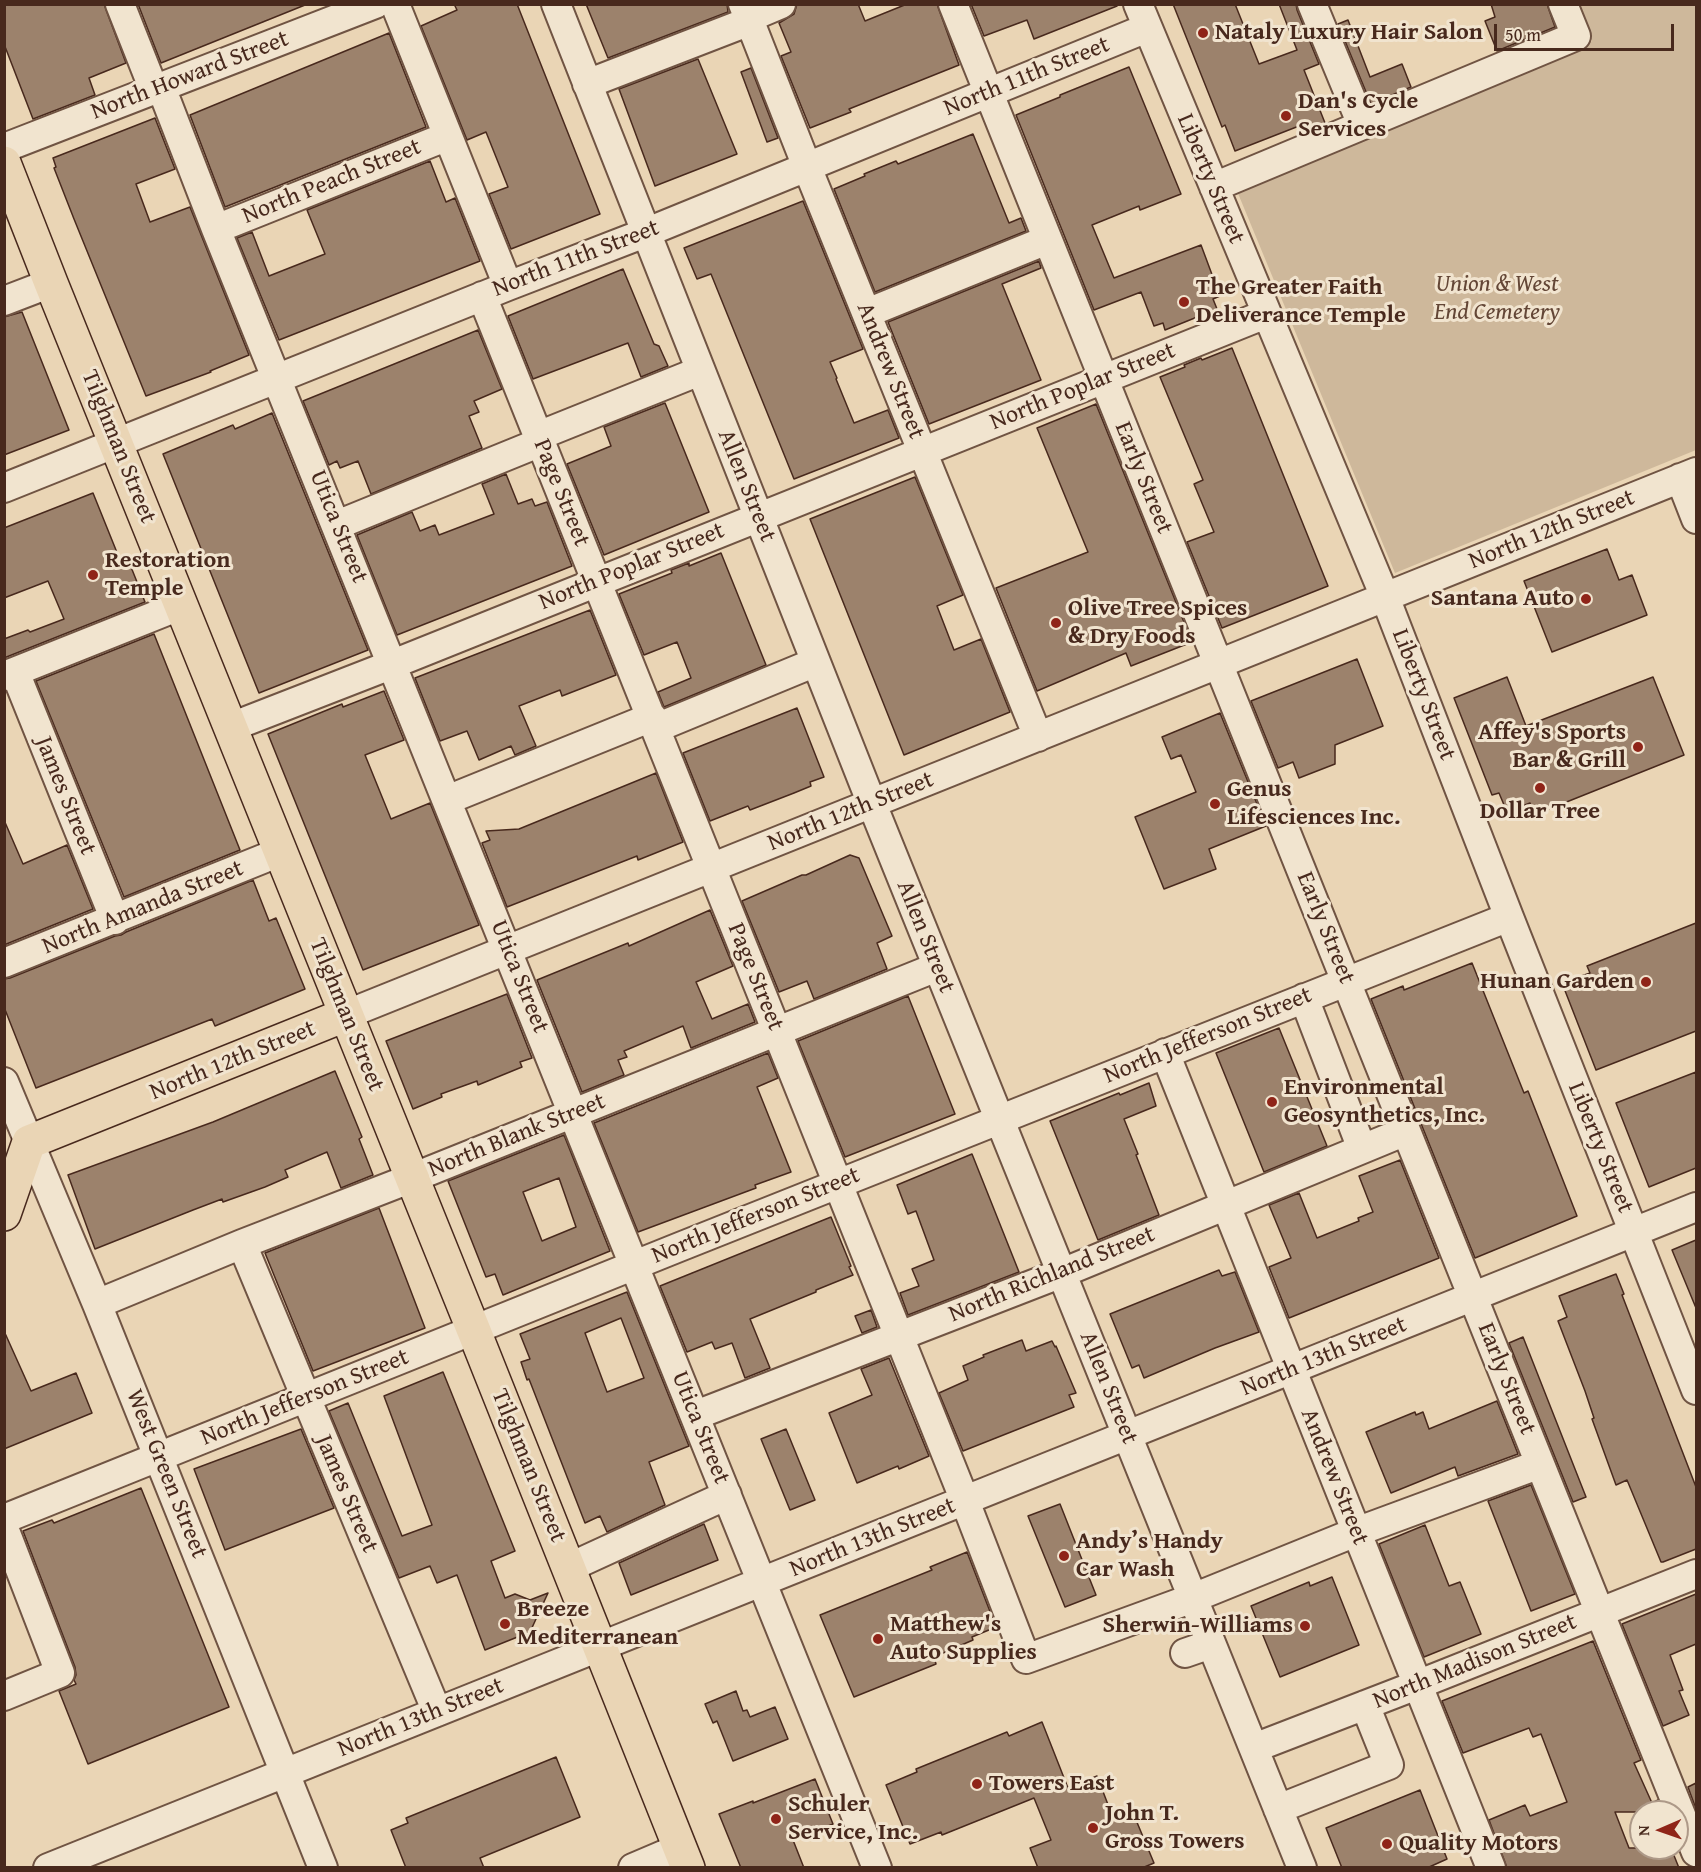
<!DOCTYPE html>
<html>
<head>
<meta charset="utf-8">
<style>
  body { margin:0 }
  #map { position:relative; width:1701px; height:1872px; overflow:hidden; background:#ead5b5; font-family:"Gentium Book Plus",serif }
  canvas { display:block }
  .frame { position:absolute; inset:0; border:6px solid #48291d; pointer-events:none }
  .north { position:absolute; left:1629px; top:1800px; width:60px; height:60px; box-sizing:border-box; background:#f1e4cf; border:2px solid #ad9988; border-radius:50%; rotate:268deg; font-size:16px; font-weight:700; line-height:24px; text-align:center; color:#48291d }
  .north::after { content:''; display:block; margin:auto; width:21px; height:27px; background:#8f2418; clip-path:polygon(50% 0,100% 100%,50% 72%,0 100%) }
  .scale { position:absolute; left:1494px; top:24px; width:180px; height:27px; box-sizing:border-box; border:3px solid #48291d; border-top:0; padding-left:8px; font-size:18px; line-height:21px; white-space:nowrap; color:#48291d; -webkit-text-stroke:4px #f1e4cf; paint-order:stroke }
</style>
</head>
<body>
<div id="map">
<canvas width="1701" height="1872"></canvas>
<div class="frame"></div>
<div class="north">N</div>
<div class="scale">50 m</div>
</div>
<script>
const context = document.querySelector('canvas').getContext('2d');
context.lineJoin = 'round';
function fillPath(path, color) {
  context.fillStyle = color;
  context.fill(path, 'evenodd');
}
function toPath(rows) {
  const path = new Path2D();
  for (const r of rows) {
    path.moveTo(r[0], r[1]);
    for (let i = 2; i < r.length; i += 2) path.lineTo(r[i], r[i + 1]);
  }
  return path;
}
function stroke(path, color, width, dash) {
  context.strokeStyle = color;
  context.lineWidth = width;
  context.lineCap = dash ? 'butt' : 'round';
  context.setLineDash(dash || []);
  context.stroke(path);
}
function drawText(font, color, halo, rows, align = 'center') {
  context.font = font + ' "Gentium Book Plus",serif';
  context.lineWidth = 6;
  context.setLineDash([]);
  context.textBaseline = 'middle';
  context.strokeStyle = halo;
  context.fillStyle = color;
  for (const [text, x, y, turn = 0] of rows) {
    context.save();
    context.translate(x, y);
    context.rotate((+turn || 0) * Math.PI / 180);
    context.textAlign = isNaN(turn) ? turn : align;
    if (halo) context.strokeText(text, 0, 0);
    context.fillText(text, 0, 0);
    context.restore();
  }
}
const green = toPath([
  [1577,5,1696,5,1696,450,1395,573,1237,191,1592,41]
]);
const building = toPath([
  [4,4,104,4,126,63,89,78,95,95,33,119,4,44,4,4],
  [138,4,305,4,305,5,161,63,138,4],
  [454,4,517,4,600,214,511,249,489,194,508,187,486,132,467,140,421,26,457,10,454,4],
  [586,4,727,4,728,12,608,58,586,4],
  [797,4,858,4,865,21,907,4,937,4,959,65,849,109,851,112,810,128,781,56,791,52,779,23,794,14,797,4],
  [971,4,1117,4,1117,6,1034,39,1027,20,984,36,971,4],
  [1173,4,1235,4,1259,64,1297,50,1279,4,1296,4,1297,10,1319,64,1304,70,1325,123,1302,133,1299,126,1235,151,1225,125,1222,127,1173,4],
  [1491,4,1547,4,1555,27,1497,51,1485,21,1495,17,1491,4],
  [1348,20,1370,77,1402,64,1411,87,1371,104,1338,24,1348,20],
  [389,33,426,127,225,207,190,115,389,33],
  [698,59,737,154,655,186,619,89,698,59],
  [1129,67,1181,194,1140,210,1139,206,1092,225,1114,278,1201,245,1220,296,1213,299,1217,309,1165,330,1163,323,1154,326,1141,292,1094,310,1016,115,1060,97,1060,95,1129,67],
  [751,68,778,138,767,142,741,72,751,68],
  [155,118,175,169,136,184,150,222,190,207,249,355,210,371,211,372,146,396,74,219,54,168,56,167,53,158,155,118],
  [973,134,1009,223,1021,218,1026,231,875,292,834,189,865,176,864,174,896,161,898,164,973,134],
  [430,161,446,202,455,198,480,261,279,340,237,238,252,232,269,276,307,261,325,254,307,210,430,161],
  [803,201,863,349,830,362,837,378,836,379,854,423,888,410,899,438,794,479,711,274,697,279,684,248,803,201],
  [1039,261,1041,268,1002,284,1041,380,929,424,888,322,1039,261],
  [623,269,654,344,659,346,668,366,641,377,628,343,533,379,508,316,623,269],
  [22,312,69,430,4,455,4,317,22,312],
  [478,330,502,389,474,401,479,412,469,416,482,448,371,494,358,461,340,468,337,461,329,465,303,401,478,330],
  [1232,348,1328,586,1222,628,1187,542,1214,532,1194,484,1203,480,1160,377,1185,367,1184,365,1201,358,1202,360,1232,348],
  [665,403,709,512,604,555,567,464,611,446,604,427,665,403],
  [1096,404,1192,642,1131,666,1126,653,1037,691,996,588,1088,552,1037,428,1096,404],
  [272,413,368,650,259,693,163,454,233,425,235,429,272,413],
  [506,474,518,504,532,499,535,506,547,502,572,566,397,635,357,535,412,512,420,531,435,525,439,535,494,514,482,484,506,474],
  [915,477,963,595,937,606,954,650,981,639,1010,712,904,755,810,519,915,477],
  [93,493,120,560,127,557,145,602,4,658,4,639,28,630,30,632,64,619,48,581,4,598,4,528,93,493],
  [1607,549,1619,580,1632,575,1647,615,1552,652,1524,581,1607,549],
  [721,553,766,665,664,707,658,692,691,678,677,642,644,655,619,594,672,573,671,570,689,563,689,566,721,553],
  [590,610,616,675,562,696,560,690,519,706,536,746,515,755,511,746,479,760,467,731,440,741,415,678,590,610],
  [154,634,240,850,124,897,36,681,154,634],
  [1357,659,1383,726,1335,745,1335,764,1299,778,1293,762,1278,768,1251,701,1357,659],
  [1507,677,1526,726,1653,677,1684,755,1534,815,1530,803,1507,812,1499,793,1492,795,1454,698,1507,677],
  [384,691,404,740,365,755,391,819,430,803,479,925,363,970,268,734,342,704,343,707,384,691],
  [797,708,824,777,810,782,811,786,794,793,750,810,748,806,710,821,683,753,797,708],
  [1220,713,1266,826,1209,849,1216,869,1164,889,1135,817,1196,792,1181,755,1171,759,1162,737,1220,713],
  [656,773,683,842,638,860,637,856,507,907,482,843,490,840,486,831,519,829,656,773],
  [4,820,23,864,67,845,93,909,4,945,4,820],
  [850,855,859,858,892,936,877,943,887,969,814,999,807,981,779,992,742,901,802,875,806,875,850,855],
  [253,880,269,921,276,918,305,989,215,1026,212,1019,36,1088,4,1007,4,979,10,978,115,936,121,935,126,932,253,880],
  [710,910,733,966,696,982,712,1019,748,1004,755,1022,691,1048,683,1026,624,1051,627,1057,618,1060,624,1075,582,1092,537,980,628,943,629,946,710,910],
  [1696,923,1696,1031,1596,1070,1562,983,1590,973,1587,966,1696,923],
  [1472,963,1524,1093,1528,1091,1577,1216,1475,1258,1371,999,1403,986,1404,990,1472,963],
  [507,994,532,1058,520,1062,522,1067,478,1085,477,1081,441,1094,442,1097,413,1109,386,1041,507,994],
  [908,996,955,1114,845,1157,798,1041,908,996],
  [1279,1028,1327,1146,1264,1172,1216,1053,1279,1028],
  [768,1053,778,1078,757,1087,791,1172,755,1185,756,1188,638,1232,594,1123,768,1053],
  [335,1071,362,1137,359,1139,373,1175,341,1188,327,1152,285,1170,288,1177,265,1187,223,1202,222,1199,193,1210,95,1249,68,1175,213,1122,335,1071],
  [1696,1072,1696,1168,1649,1187,1616,1103,1696,1072],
  [1149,1083,1156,1106,1124,1119,1138,1154,1136,1155,1159,1215,1098,1240,1050,1121,1119,1093,1120,1095,1149,1083],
  [564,1135,610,1251,503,1295,495,1274,486,1277,448,1181,564,1135],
  [559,1178,576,1227,542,1241,523,1192,559,1178],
  [972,1154,1019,1272,908,1315,900,1293,919,1286,912,1269,934,1260,916,1211,908,1214,897,1185,972,1154],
  [1400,1160,1439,1258,1289,1318,1269,1267,1291,1258,1269,1205,1299,1193,1317,1238,1359,1221,1358,1218,1373,1212,1359,1176,1400,1160],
  [379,1208,425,1328,313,1371,265,1253,379,1208],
  [831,1217,851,1266,849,1267,853,1275,816,1290,816,1292,750,1319,770,1368,745,1378,732,1343,715,1349,712,1342,687,1352,660,1286,831,1217],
  [1696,1240,1696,1308,1672,1250,1696,1240],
  [1219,1270,1222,1276,1235,1272,1259,1332,1215,1348,1144,1378,1139,1365,1132,1368,1110,1314,1219,1270],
  [1616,1274,1624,1294,1622,1295,1696,1487,1696,1549,1663,1562,1661,1562,1627,1480,1616,1485,1592,1419,1594,1418,1585,1391,1558,1321,1567,1317,1559,1296,1616,1274],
  [627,1292,689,1446,649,1462,665,1505,607,1532,600,1516,585,1523,529,1379,527,1380,521,1362,530,1359,520,1334,627,1292],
  [621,1318,644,1378,607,1392,585,1333,621,1318],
  [871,1310,877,1327,862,1333,855,1316,871,1310],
  [4,1331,31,1391,76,1373,92,1413,4,1449,4,1331],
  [1523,1337,1586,1497,1573,1502,1509,1343,1523,1337],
  [1022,1340,1026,1351,1052,1341,1055,1347,1056,1346,1076,1393,1069,1395,1074,1407,963,1451,939,1393,968,1380,963,1366,984,1357,983,1355,1022,1340],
  [889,1358,929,1456,899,1469,898,1466,857,1483,829,1413,872,1395,861,1369,889,1358],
  [443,1372,515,1551,491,1561,505,1598,515,1594,530,1600,548,1593,530,1632,485,1650,457,1575,437,1583,430,1566,399,1578,329,1411,348,1403,402,1536,432,1525,384,1396,443,1372],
  [1497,1401,1518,1454,1458,1476,1455,1467,1391,1493,1366,1432,1415,1412,1416,1415,1423,1412,1429,1429,1497,1401],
  [301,1429,334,1508,225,1550,194,1469,301,1429],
  [786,1429,815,1500,790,1510,761,1439,786,1429],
  [1531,1485,1575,1594,1531,1611,1488,1501,1531,1485],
  [141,1488,229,1707,88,1764,59,1691,76,1684,74,1680,76,1675,75,1667,23,1531,52,1520,54,1523,141,1488],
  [1060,1504,1096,1595,1065,1607,1028,1516,1060,1504],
  [704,1524,718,1560,631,1595,619,1563,704,1524],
  [1425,1525,1449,1586,1460,1582,1481,1634,1424,1657,1379,1544,1425,1525],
  [967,1552,996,1627,972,1637,973,1640,934,1657,936,1664,854,1697,820,1615,932,1570,930,1567,967,1552],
  [1332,1577,1359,1645,1280,1677,1251,1606,1309,1582,1310,1586,1332,1577],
  [1696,1594,1696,1644,1670,1655,1683,1690,1679,1691,1689,1715,1663,1726,1622,1624,1696,1594],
  [1593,1641,1641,1760,1634,1763,1652,1803,1658,1800,1662,1812,1615,1812,1629,1848,1671,1848,1679,1868,1507,1868,1489,1820,1525,1805,1530,1816,1567,1802,1541,1734,1533,1737,1529,1728,1463,1753,1442,1701,1593,1641],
  [736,1691,743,1711,747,1710,750,1717,775,1707,788,1739,733,1761,717,1721,713,1723,705,1704,736,1691],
  [1042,1722,1068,1788,1097,1776,1112,1815,1131,1808,1154,1863,1142,1868,1038,1868,1030,1848,1051,1840,1034,1798,942,1835,941,1832,910,1844,886,1785,917,1772,916,1769,1007,1732,1009,1736,1042,1722],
  [556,1757,580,1817,480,1858,484,1868,406,1868,391,1830,408,1823,406,1818,556,1757],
  [815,1779,833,1824,793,1840,804,1868,741,1868,719,1814,753,1801,753,1803,815,1779],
  [1696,1783,1696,1809,1688,1787,1696,1783],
  [1420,1790,1447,1859,1427,1868,1342,1868,1326,1828,1420,1790]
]);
const minor = toPath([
  [120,4,154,90],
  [395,4,508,286],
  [556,4,872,804,1302,1868],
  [743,4,807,167,1038,737],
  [953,4,1696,1852],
  [1138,4,1385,597,1509,917,1696,1390],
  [1312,4,1362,125],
  [587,84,750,21,755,15,781,4],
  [161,87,216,229,877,1868],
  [4,148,375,4],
  [1214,187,1576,36,1563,4],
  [216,229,448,136],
  [482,296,965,1501,1026,1659,1193,1598,1356,1532,1540,1464],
  [4,301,51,283],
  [867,313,1047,240],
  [538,436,700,371],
  [1680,478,1696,519],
  [4,488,508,286,645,233,1147,28],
  [337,525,541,442],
  [15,672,115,920],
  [4,676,182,605],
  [231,727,393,664,1266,314],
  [656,728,816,662],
  [447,800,652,717],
  [4,963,280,852],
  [1304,998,1362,1149],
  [345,1015,1696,472],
  [1165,1053,1491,1868],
  [4,1082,97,1304,323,1868],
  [242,1244,437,1712],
  [97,1304,242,1244,412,1178,937,967],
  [696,1415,1062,1273,1406,1131],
  [4,1519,677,1248,1509,917],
  [4,1528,60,1673,4,1696],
  [568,1568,727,1495],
  [1185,1653,1211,1644],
  [1254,1748,1417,1685,1696,1574],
  [1278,1809,1389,1765,1365,1705],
  [48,1868,1696,1207],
  [633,1868,680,1848]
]);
const major = toPath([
  [4,163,51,283,474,1331,688,1868],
  [4,1214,29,1142,345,1015]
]);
const markers = [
  [1203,33,6,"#8f2418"],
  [1286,116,6,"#8f2418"],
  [1184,302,6,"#8f2418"],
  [93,575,6,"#8f2418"],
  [1586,599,6,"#8f2418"],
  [1056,623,6,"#8f2418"],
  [1638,747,6,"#8f2418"],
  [1540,788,6,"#8f2418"],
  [1215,804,6,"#8f2418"],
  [1646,982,6,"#8f2418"],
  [1272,1102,6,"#8f2418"],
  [1064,1556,6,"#8f2418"],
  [505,1624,6,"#8f2418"],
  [1305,1626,6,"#8f2418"],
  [878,1639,6,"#8f2418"],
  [977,1784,6,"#8f2418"],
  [776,1819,6,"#8f2418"],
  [1093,1828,6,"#8f2418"],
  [1387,1844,6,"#8f2418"]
];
const poiNames = [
  ["Nataly Luxury Hair Salon",1215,33],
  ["Dan's Cycle",1298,102],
  ["Services",1298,130],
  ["The Greater Faith",1196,288],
  ["Deliverance Temple",1196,316],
  ["Restoration",105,561],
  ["Temple",105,589],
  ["Santana Auto",1574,599,"right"],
  ["Olive Tree Spices",1068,609],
  ["& Dry Foods",1068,637],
  ["Affey's Sports",1626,733,"right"],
  ["Bar & Grill",1626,761,"right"],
  ["Genus",1227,790],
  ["Lifesciences Inc.",1227,818],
  ["Dollar Tree",1540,812,"center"],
  ["Hunan Garden",1634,982,"right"],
  ["Environmental",1284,1088],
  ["Geosynthetics, Inc.",1284,1116],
  ["Andy’s Handy",1076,1542],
  ["Car Wash",1076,1570],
  ["Breeze",517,1610],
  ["Mediterranean",517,1638],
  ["Matthew's",890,1625],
  ["Auto Supplies",890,1653],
  ["Sherwin-Williams",1293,1626,"right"],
  ["Towers East",989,1784],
  ["Schuler",788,1805],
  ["Service, Inc.",788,1833],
  ["John T.",1105,1814],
  ["Gross Towers",1105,1842],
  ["Quality Motors",1399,1844]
];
const streetNames = [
  ["North Howard Street",190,76,-21],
  ["North 11th Street",1027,77,-22],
  ["Liberty Street",1210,179,67],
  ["North Peach Street",332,182,-22],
  ["North 11th Street",576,259,-21],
  ["Andrew Street",890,371,68],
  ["North Poplar Street",1083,387,-22],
  ["Tilghman Street",118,447,68],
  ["Early Street",1143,478,68],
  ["Allen Street",746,486,68],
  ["Page Street",561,493,68],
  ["Utica Street",338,527,68],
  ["North 12th Street",1552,530,-22],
  ["North Poplar Street",632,567,-22],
  ["Liberty Street",1423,695,69],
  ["James Street",65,796,68],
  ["North 12th Street",851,812,-22],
  ["North Amanda Street",143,908,-22],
  ["Early Street",1325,928,68],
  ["Allen Street",925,937,68],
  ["Utica Street",519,977,68],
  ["Page Street",755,977,68],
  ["Tilghman Street",346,1015,68],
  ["North Jefferson Street",1208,1036,-22],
  ["North 12th Street",233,1061,-22],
  ["North Blank Street",517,1136,-22],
  ["Liberty Street",1600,1148,68],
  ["North Jefferson Street",756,1216,-22],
  ["North Richland Street",1052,1275,-22],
  ["North 13th Street",1324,1357,-22],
  ["Early Street",1506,1379,68],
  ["Allen Street",1108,1388,68],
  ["North Jefferson Street",305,1398,-22],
  ["Utica Street",700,1428,68],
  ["Tilghman Street",528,1466,68],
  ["West Green Street",166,1474,68],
  ["Andrew Street",1334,1477,68],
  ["James Street",346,1494,67],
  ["North 13th Street",873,1538,-22],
  ["North Madison Street",1475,1662,-22],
  ["North 13th Street",421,1718,-22]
];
const parkNames = [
  ["Union & West",1497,285],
  ["End Cemetery",1497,313]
];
fillPath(green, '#ceb89b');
fillPath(building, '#9c826c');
stroke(building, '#48291d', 1.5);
stroke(minor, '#705443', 32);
stroke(major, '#48291d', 36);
stroke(minor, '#f1e4cf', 28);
stroke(major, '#ead5b5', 33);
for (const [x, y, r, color] of markers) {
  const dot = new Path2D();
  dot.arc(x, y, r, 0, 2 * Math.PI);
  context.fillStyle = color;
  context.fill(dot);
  stroke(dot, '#f1e4cf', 2);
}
drawText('bold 24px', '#48291d', '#f1e4cf', poiNames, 'left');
drawText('24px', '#48291d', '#f1e4cf', streetNames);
drawText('italic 24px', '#634636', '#f1e4cf', parkNames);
</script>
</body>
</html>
